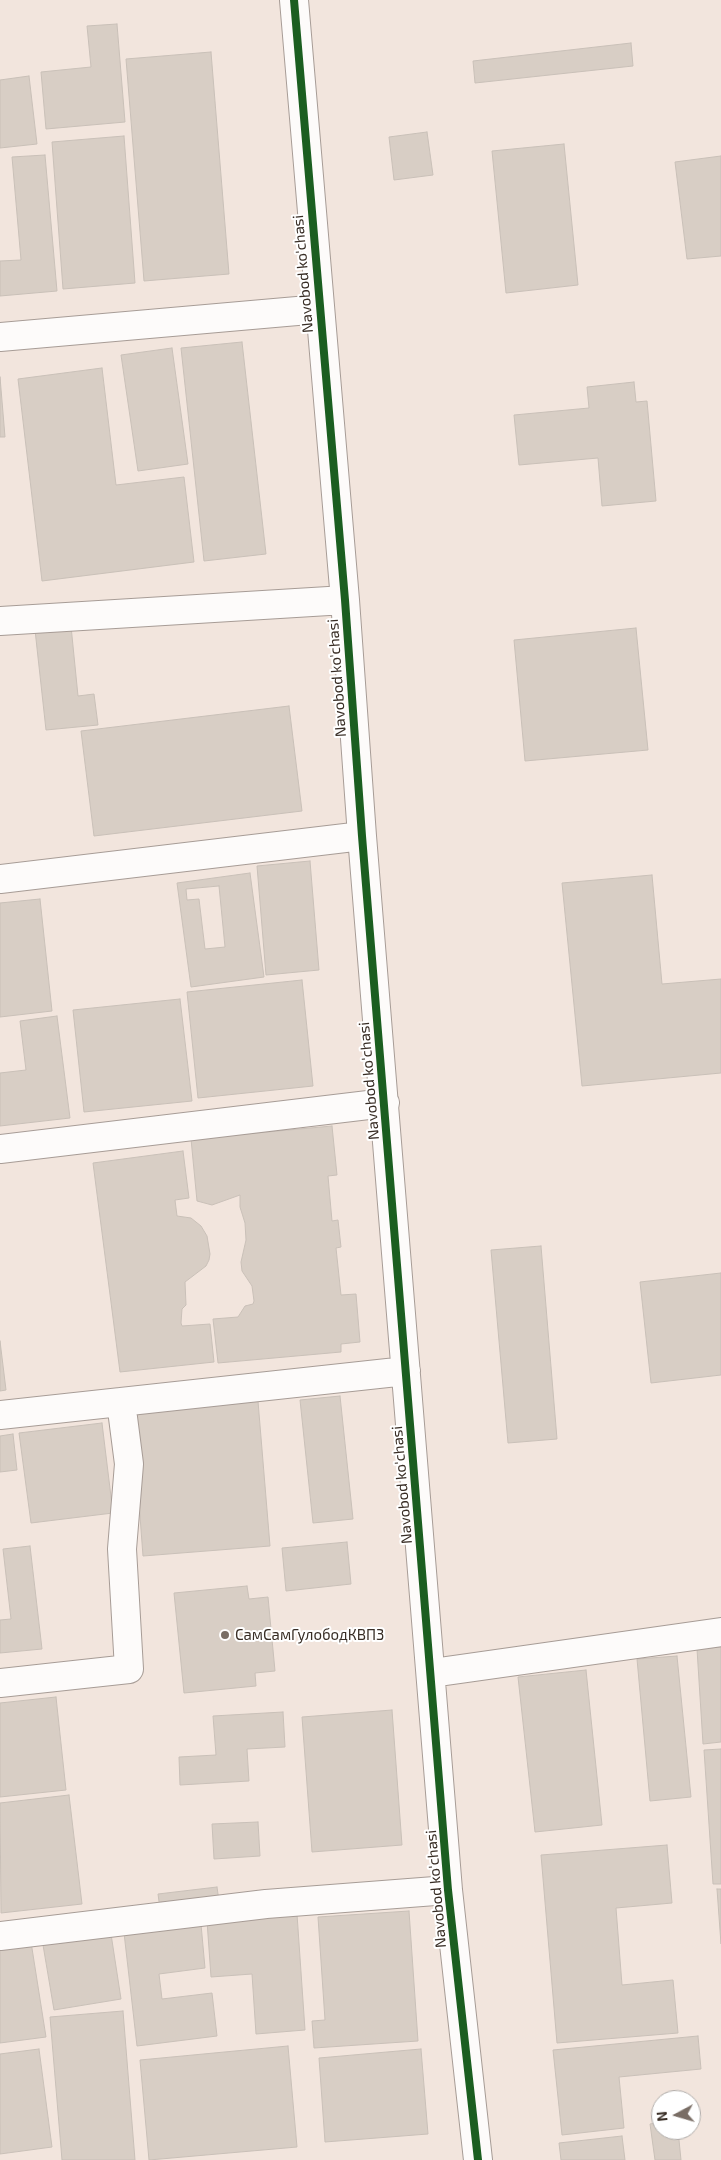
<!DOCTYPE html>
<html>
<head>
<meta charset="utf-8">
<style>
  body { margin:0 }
  #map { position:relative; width:721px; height:2160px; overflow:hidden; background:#f2e5dd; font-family:"Exo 2",sans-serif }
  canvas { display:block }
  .north { position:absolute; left:651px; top:2090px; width:50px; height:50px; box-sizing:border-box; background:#fff; border:1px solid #afaba8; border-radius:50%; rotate:264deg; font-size:14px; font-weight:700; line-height:20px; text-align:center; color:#382d25 }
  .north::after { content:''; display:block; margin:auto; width:18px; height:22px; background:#796d65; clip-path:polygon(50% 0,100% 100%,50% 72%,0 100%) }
</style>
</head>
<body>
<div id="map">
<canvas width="721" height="2160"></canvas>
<div class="north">N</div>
</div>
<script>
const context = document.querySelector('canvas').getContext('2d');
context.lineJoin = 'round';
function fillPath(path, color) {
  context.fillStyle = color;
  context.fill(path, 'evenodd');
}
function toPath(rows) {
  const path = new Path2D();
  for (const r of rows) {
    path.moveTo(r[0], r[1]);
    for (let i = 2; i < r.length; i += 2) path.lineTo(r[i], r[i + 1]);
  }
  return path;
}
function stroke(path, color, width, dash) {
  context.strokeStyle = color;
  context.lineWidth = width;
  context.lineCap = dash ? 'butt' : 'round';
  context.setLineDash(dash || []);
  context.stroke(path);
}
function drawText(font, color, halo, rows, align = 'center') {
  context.font = font + ' "Exo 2",sans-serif';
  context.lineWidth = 4;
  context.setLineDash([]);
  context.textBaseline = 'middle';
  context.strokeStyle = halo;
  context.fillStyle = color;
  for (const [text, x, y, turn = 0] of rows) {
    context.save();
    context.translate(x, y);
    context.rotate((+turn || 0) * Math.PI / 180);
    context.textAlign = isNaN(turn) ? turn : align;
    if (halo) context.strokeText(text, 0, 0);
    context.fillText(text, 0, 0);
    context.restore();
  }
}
const building = toPath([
  [117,24,125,122,46,129,41,72,91,67,87,26,117,24],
  [631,43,633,66,475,83,473,61,631,43],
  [211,52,229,274,144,281,126,59,211,52],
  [29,76,37,144,0,148,0,80,29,76],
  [427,132,433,175,394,180,389,137,427,132],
  [124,136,135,283,63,289,52,142,124,136],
  [564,144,578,285,506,293,492,151,564,144],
  [45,155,57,291,0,296,0,261,21,260,12,157,45,155],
  [721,156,721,256,687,259,675,162,721,156],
  [242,342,266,554,204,561,181,348,242,342],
  [172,348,188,464,138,471,121,355,172,348],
  [102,368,116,485,184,477,194,562,42,581,18,379,102,368],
  [0,377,5,437,0,437,0,377],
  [634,382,636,402,647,401,656,501,602,506,598,458,519,465,514,415,589,408,587,387,634,382],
  [71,626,78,696,94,694,98,725,46,730,35,630,71,626],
  [636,628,648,750,525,761,514,640,636,628],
  [289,706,302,811,94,836,81,731,289,706],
  [310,861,319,970,266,975,257,866,310,861],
  [250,873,264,977,191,987,177,883,250,873],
  [219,886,225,947,205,949,199,899,187,900,186,889,219,886],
  [652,875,662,984,721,979,721,1073,582,1086,562,883,652,875],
  [40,899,52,1011,0,1017,0,903,40,899],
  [302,980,313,1086,198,1098,187,992,302,980],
  [180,999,192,1101,84,1112,73,1010,180,999],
  [57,1016,70,1118,0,1126,0,1073,26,1070,20,1021,57,1016],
  [332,1126,337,1175,328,1176,332,1221,338,1220,341,1247,336,1248,341,1295,356,1294,360,1342,341,1344,341,1352,218,1363,213,1319,238,1317,245,1306,253,1304,254,1301,252,1286,242,1271,241,1262,246,1240,245,1223,240,1207,240,1195,212,1205,197,1201,191,1139,332,1126],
  [183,1151,189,1198,175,1200,177,1216,191,1218,201,1226,207,1236,210,1254,209,1260,206,1266,185,1282,186,1305,182,1309,181,1323,182,1326,210,1324,214,1362,120,1372,93,1163,183,1151],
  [541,1246,557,1439,508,1443,491,1250,541,1246],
  [721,1273,721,1375,651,1383,640,1282,721,1273],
  [0,1341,6,1390,0,1391,0,1341],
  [340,1396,353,1519,313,1523,300,1400,340,1396],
  [258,1401,270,1546,143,1556,132,1411,258,1401],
  [102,1423,113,1513,31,1523,19,1433,102,1423],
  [13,1434,17,1470,0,1472,0,1436,13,1434],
  [347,1542,351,1584,286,1591,282,1548,347,1542],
  [30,1546,42,1649,0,1653,0,1620,11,1619,3,1549,30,1546],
  [247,1586,249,1599,268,1597,275,1671,255,1673,256,1686,184,1693,174,1593,247,1586],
  [721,1647,721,1742,703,1744,697,1649,721,1647],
  [677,1656,691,1797,650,1801,637,1659,677,1656],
  [586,1670,602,1825,535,1832,518,1677,586,1670],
  [56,1697,66,1790,0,1797,0,1703,56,1697],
  [392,1710,402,1845,312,1852,302,1717,392,1710],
  [283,1712,285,1747,247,1749,249,1781,180,1785,179,1757,216,1755,213,1716,283,1712],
  [721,1749,721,1884,713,1884,704,1750,721,1749],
  [69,1795,82,1904,1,1913,0,1803,69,1795],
  [258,1822,260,1856,214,1859,212,1824,258,1822],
  [667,1845,672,1903,616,1908,622,1985,673,1980,678,2033,557,2043,541,1855,667,1845],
  [217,1887,219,1901,160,1909,158,1894,217,1887],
  [717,1889,721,1889,721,1944,717,1889],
  [409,1911,418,2041,314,2048,312,2021,325,2020,318,1917,409,1911],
  [297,1914,305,2030,256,2034,252,1974,211,1977,207,1921,297,1914],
  [201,1924,205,1968,159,1974,162,1999,212,1993,217,2036,137,2046,124,1933,201,1924],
  [111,1934,121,1999,54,2010,43,1945,111,1934],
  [31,1942,46,2037,0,2043,0,1947,31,1942],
  [123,2011,135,2160,62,2160,50,2017,123,2011],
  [698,2036,701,2069,619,2077,624,2128,562,2135,553,2050,698,2036],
  [288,2046,297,2147,149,2160,140,2060,288,2046],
  [39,2049,52,2147,0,2154,0,2054,39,2049],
  [421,2049,428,2134,325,2142,319,2058,421,2049],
  [661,2122,661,2130,678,2130,681,2160,655,2160,650,2124,661,2122],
  [622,2136,625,2160,561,2160,559,2143,622,2136]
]);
const minor = toPath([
  [294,0,345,600,362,836,448,1890,478,2160],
  [0,337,320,309],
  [0,621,345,600],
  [0,879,362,836],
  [0,1149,385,1103],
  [0,1415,406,1371],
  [432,1673,721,1632],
  [0,1683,129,1669,122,1549,129,1464,121,1402],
  [0,1936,266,1904,448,1890]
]);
const cycleway = toPath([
  [294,0,345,600,362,836,448,1890,478,2160]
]);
const markers = [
  [225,1635,5,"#796d65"]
];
const streetNames = [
  ["Navobod ko'chasi",303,274,-95],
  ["Navobod ko'chasi",337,678,-94],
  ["Navobod ko'chasi",369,1081,-95],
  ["Navobod ko'chasi",402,1485,-95],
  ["Navobod ko'chasi",436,1889,-95]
];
const poiNames = [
  ["СамСамГулободКВП3",235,1635]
];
fillPath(building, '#d8cec5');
stroke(building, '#c9c0b8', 1);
stroke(minor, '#a79c96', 30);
stroke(minor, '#fdfbfa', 28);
stroke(cycleway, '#1b5e20', 8);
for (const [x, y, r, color] of markers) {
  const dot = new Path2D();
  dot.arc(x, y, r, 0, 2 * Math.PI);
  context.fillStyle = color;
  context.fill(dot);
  stroke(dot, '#fff', 2);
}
drawText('15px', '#382d25', '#fff', streetNames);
drawText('15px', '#382d25', '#fff', poiNames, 'left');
</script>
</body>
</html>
